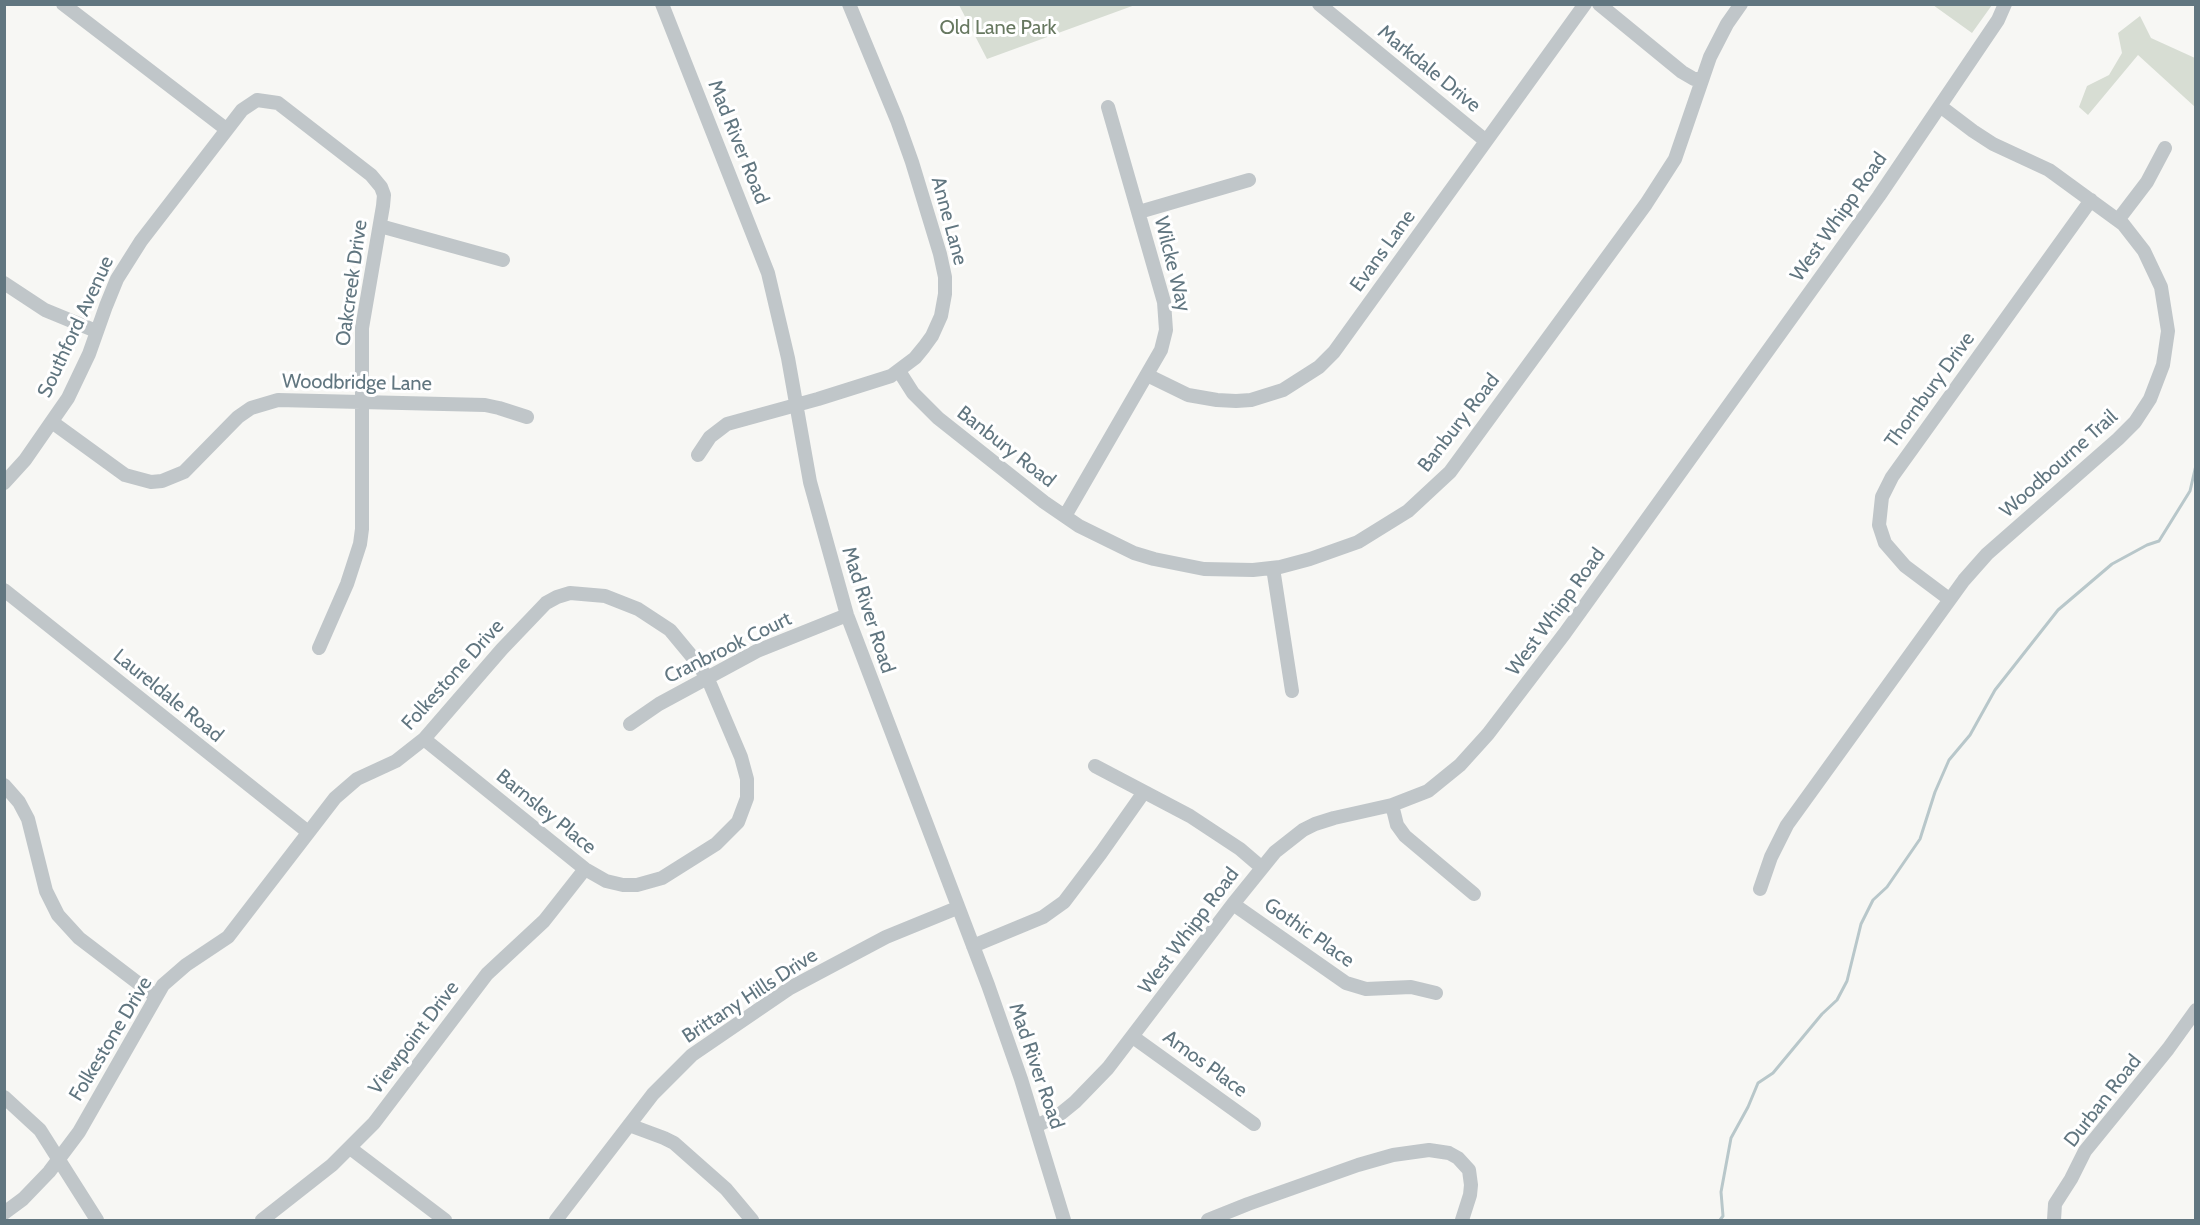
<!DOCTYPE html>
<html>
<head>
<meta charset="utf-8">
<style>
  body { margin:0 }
  #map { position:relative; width:2200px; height:1225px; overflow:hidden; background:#f7f7f4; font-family:Cabin,sans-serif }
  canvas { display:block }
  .frame { position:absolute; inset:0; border:6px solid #617680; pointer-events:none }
</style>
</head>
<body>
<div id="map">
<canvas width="2200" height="1225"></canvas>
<div class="frame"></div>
</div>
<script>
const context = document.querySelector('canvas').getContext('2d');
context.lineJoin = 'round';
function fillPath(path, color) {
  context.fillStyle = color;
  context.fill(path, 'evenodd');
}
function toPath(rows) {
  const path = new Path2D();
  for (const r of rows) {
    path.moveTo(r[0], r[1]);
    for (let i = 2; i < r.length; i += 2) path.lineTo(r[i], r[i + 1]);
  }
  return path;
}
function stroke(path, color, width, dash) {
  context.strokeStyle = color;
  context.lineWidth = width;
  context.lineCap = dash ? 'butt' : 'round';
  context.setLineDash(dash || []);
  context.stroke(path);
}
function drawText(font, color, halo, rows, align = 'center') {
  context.font = font + ' Cabin,sans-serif';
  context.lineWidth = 6;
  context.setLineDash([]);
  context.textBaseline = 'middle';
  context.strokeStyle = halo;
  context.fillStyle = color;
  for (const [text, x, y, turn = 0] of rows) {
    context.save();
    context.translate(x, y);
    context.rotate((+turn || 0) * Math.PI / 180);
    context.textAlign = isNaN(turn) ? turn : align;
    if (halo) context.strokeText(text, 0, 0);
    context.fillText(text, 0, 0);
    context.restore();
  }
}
const green = toPath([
  [959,5,1135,5,987,59],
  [1933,5,1992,5,1972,33],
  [2140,16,2151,38,2195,58,2195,107,2138,55,2088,115,2079,107,2087,86,2109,75,2122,53,2118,33]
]);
const stream = toPath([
  [1720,1220,1723,1216,1721,1192,1731,1138,1748,1107,1758,1083,1773,1073,1822,1014,1837,1000,1847,981,1861,924,1873,900,1887,887,1920,839,1935,792,1949,760,1970,735,1995,690,2058,610,2112,564,2147,545,2159,541,2190,491,2196,465]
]);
const minor = toPath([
  [63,4,226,129],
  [662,4,768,273,788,358,810,482,847,615,988,985,1021,1079,1064,1220],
  [1319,4,1486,141],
  [1599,4,1682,72,1694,79,1702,79],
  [1139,212,1249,180],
  [2118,220,2147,182,2165,148],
  [380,226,503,260],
  [4,283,45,310,96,331],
  [899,371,913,393,938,418,1044,502,1079,526,1134,553,1154,559,1204,569,1253,570,1280,567,1310,559,1358,542,1408,511,1450,472,1646,204,1675,159,1710,57,1727,24,1741,4],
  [1147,375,1188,395,1217,400,1236,401,1251,400,1283,390,1319,367,1334,352,1585,4],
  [52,422,125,475,151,482,162,481,184,472,238,417,251,408,278,400,485,405,499,408,527,417],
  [698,455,710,437,727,424,818,399,891,376,915,358,924,347,932,336,941,316,945,294,945,277,940,254,912,162,897,120,849,4],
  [4,483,25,460,68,398,89,354,106,306,117,279,141,241,242,110,257,100,278,103,371,175,381,187,384,195,383,206,362,328,362,529,360,544,347,584,319,648],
  [1065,516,1161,350,1166,330,1164,302,1108,107],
  [1273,568,1292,691],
  [4,590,308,832],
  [1949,599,1905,566,1885,543,1879,525,1882,497,1892,477,2091,200],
  [630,724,659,704,757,651,847,615],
  [1095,766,1190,816,1240,849,1261,867],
  [4,785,19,802,28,819,46,891,58,915,79,938,155,996],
  [1392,805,1397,825,1405,836,1474,894],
  [1760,889,1771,857,1787,825,1964,580,1987,554,2118,439,2135,422,2150,399,2163,365,2168,331,2161,287,2144,251,2123,224,2049,170,1993,144,1973,131,1940,106],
  [1233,904,1346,983,1366,989,1411,987,1436,993],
  [973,946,1043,917,1064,902,1101,853,1144,792],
  [1133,1037,1254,1124],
  [4,1097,40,1130,97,1220],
  [629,1125,664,1138,674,1143,726,1189,752,1220],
  [1036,1126,1059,1115,1075,1102,1108,1068,1233,904,1275,852,1303,830,1315,824,1334,818,1392,805,1428,791,1460,765,1488,734,1565,633,1879,196,1998,20,2005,4],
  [350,1148,445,1220],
  [4,1213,23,1199,49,1172,79,1132,163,985,186,965,228,937,335,798,357,779,396,761,424,739,502,649,546,603,557,597,570,593,605,596,638,609,670,630,699,665,710,684,741,757,747,779,747,798,738,822,716,844,662,878,637,885,623,885,606,881,585,869,424,739],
  [262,1220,332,1165,374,1123,487,974,544,921,585,869],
  [556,1220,653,1094,692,1055,790,988,886,937,957,908],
  [1208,1220,1248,1204,1358,1165,1393,1155,1429,1150,1449,1153,1458,1158,1469,1170,1471,1185,1470,1195,1462,1220],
  [2054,1220,2055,1204,2071,1179,2085,1151,2168,1049,2196,1010]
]);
const parkNames = [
  ["Old Lane Park",998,28]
];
const streetNames = [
  ["Markdale Drive",1429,69,39],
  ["Mad River Road",738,142,68],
  ["West Whipp Road",1839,217,-55],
  ["Anne Lane",949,221,75],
  ["Evans Lane",1383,251,-54],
  ["Wilcke Way",1172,264,76],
  ["Oakcreek Drive",352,283,-82],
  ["Southford Avenue",76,327,-65],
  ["Woodbridge Lane",357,383,1],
  ["Thornbury Drive",1930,390,-54],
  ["Banbury Road",1459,423,-52],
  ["Banbury Road",1006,447,38],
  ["Woodbourne Trail",2059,464,-42],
  ["Mad River Road",868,610,72],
  ["West Whipp Road",1556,612,-54],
  ["Cranbrook Court",728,648,-26],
  ["Folkestone Drive",453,675,-48],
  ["Laureldale Road",168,696,39],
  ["Barnsley Place",546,812,39],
  ["West Whipp Road",1189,931,-53],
  ["Gothic Place",1309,933,35],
  ["Brittany Hills Drive",750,996,-33],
  ["Viewpoint Drive",414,1038,-53],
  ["Folkestone Drive",111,1039,-59],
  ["Amos Place",1205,1064,36],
  ["Mad River Road",1036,1066,71],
  ["Durban Road",2103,1101,-52]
];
fillPath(green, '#d7ddd3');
stroke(stream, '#b8c7ca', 3);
stroke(minor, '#c0c6c9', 14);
drawText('20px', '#677860', '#fff', parkNames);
drawText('20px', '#617680', '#fff', streetNames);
</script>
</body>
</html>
